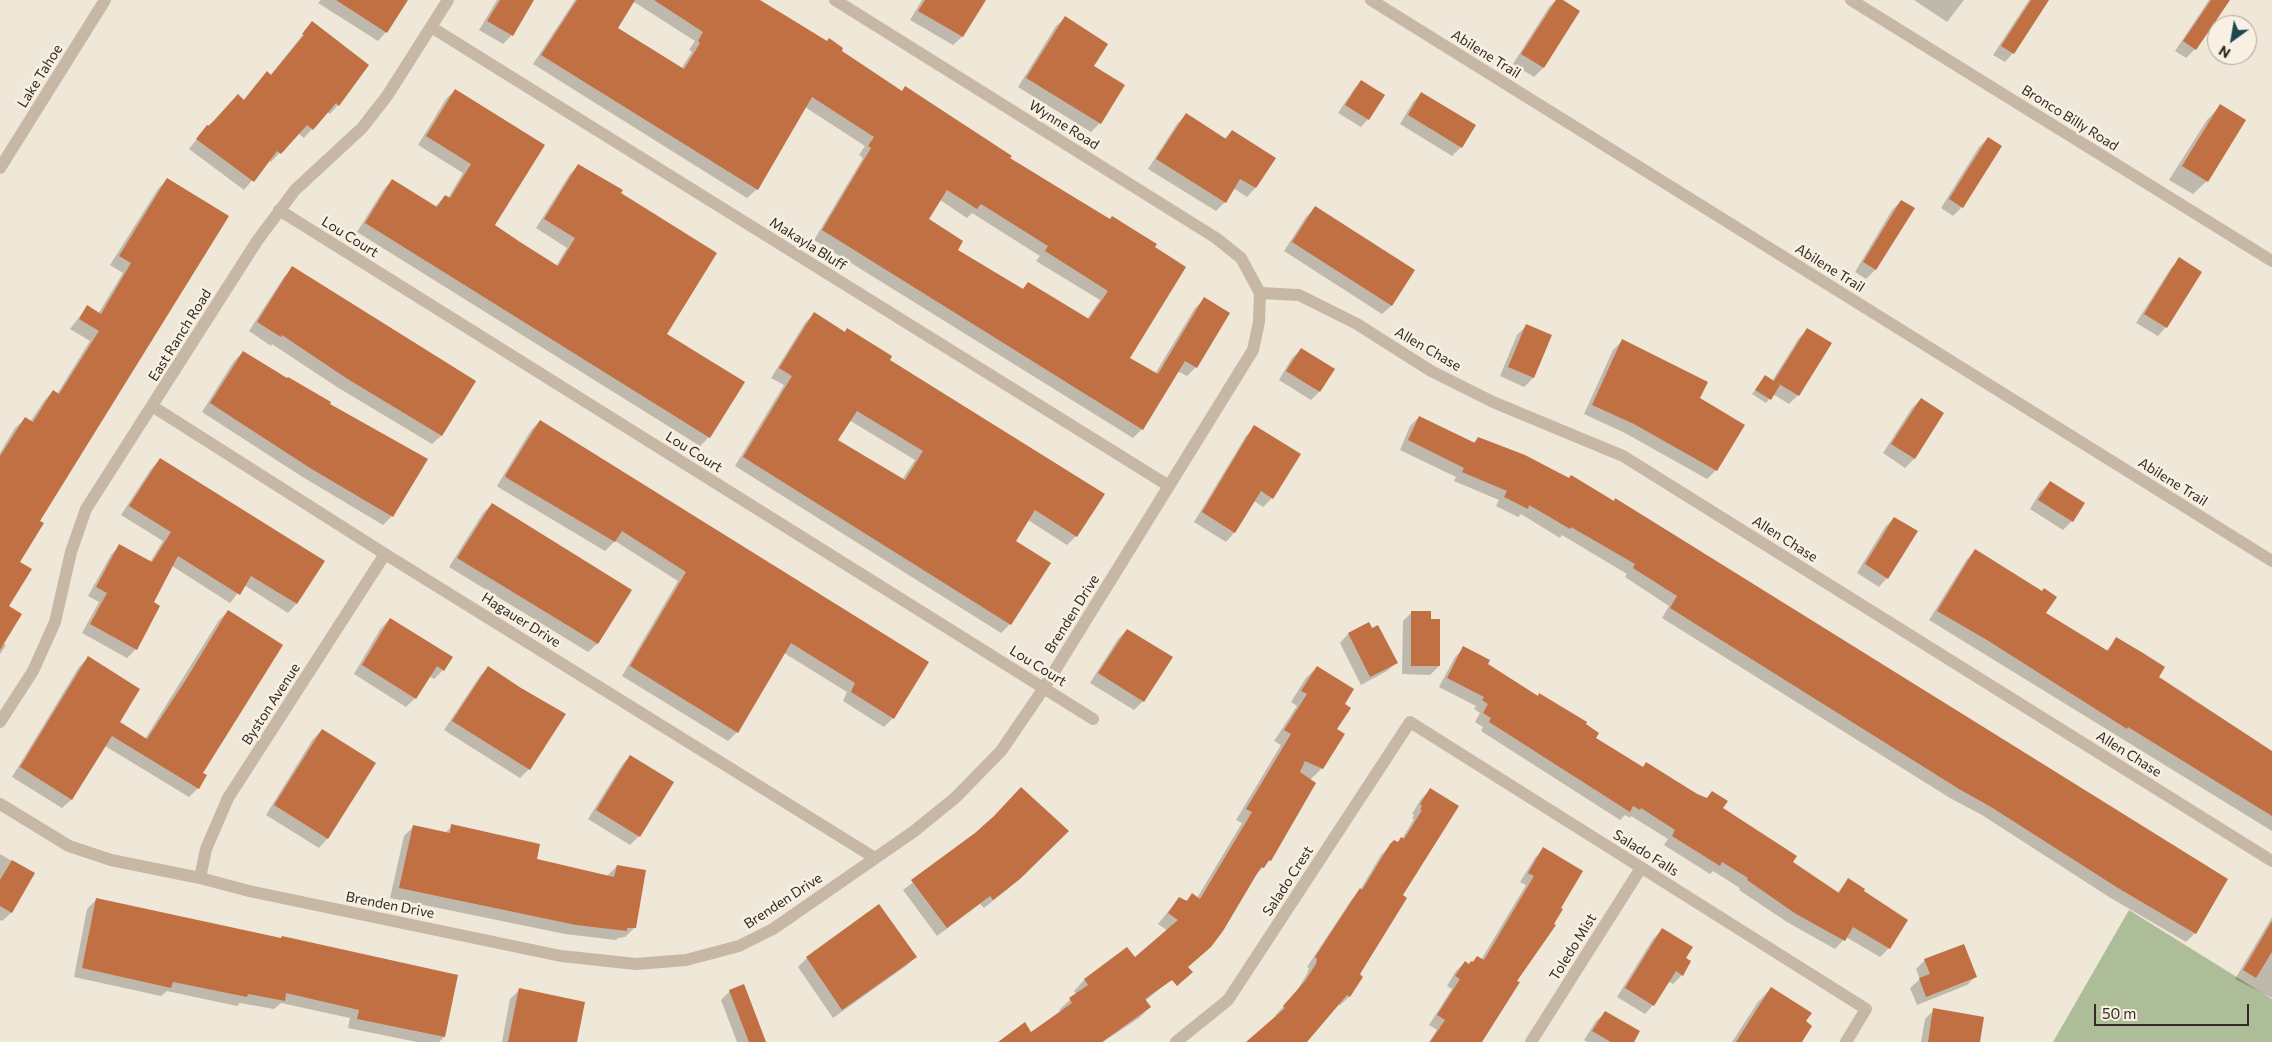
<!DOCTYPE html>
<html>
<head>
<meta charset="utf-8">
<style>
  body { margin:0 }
  #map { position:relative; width:2272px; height:1042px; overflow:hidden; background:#efe7d7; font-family:Commissioner,sans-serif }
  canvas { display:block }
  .north { position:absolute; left:2207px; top:15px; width:50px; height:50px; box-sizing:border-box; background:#f8f0e3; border:1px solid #a9a197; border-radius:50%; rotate:212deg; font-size:14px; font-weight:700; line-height:20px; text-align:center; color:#322b25 }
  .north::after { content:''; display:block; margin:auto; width:18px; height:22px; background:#1d4851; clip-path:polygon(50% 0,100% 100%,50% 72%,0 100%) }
  .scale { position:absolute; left:2094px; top:1004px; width:155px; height:22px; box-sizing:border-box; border:2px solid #322b25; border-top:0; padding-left:6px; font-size:15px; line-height:18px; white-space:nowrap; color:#322b25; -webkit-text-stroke:4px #f8f0e3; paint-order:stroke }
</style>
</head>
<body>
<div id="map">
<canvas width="2272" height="1042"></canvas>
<div class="north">N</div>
<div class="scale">50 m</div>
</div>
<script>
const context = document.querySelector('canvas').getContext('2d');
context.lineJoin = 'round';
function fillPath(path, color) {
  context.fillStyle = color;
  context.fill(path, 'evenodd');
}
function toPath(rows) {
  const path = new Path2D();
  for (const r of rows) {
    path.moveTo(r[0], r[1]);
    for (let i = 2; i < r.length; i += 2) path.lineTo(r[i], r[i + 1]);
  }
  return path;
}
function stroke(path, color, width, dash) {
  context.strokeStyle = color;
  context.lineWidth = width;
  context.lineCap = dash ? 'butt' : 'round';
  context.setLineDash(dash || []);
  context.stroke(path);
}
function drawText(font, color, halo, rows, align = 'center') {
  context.font = font + ' Commissioner,sans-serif';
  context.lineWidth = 5;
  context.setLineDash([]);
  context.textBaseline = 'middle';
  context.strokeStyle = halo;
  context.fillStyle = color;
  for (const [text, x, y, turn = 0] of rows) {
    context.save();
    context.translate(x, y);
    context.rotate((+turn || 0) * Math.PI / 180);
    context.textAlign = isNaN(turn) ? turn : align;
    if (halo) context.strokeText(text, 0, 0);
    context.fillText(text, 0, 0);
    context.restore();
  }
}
const green = toPath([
  [2129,910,2272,999,2272,1042,2053,1042]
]);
const shadow = toPath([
  [321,0,406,0,386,32,378,41,318,3],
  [497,0,533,0,512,35,503,44,479,30],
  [575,0,754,0,1109,220,1128,358,1155,374,1195,308,1204,299,1196,367,1187,376,1177,371,1142,429,1133,438,814,240,863,158,859,155,865,146,805,107,757,189,747,198,533,64],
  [634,2,695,41,689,50,692,52,681,69,617,29],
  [940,200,967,218,972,213,1040,256,1036,261,1100,300,1087,319,1028,284,1022,290,956,250,927,219],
  [922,0,984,0,962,37,953,45,910,20],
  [1556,0,1560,0,1579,11,1543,68,1534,77,1513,64,1549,7],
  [1914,0,1964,0,1947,22],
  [2029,0,2047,0,2013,53,2005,62,1993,55],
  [2209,0,2228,0,2195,49,2186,58,2175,51],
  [1065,18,1093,67,1100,123,1091,132,1018,87,1056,26],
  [312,23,338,105,330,114,327,112,304,138,298,133,271,162,269,160,244,190,189,149,207,126,243,101,258,82,270,76],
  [1361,81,1368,119,1361,127,1338,113,1354,89],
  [455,90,493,225,556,266,567,248,536,228,570,174,579,165,620,194,665,334,709,437,700,446,357,232,384,189,392,180,435,207,445,196,448,198,463,173,418,145,446,99],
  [1422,93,1461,147,1452,156,1400,124,1413,102],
  [2220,106,2207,181,2193,194,2169,180,2207,120],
  [1186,115,1224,139,1232,131,1274,159,1255,188,1247,197,1233,188,1225,202,1216,211,1148,169,1177,124],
  [1988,138,1962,207,1953,216,1941,208,1979,147],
  [167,179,38,521,18,562,7,607,3,643,6,645,0,654,0,453,15,428,25,419,30,422,44,401,53,391,57,394,90,341,70,329,87,307,98,314,123,273,110,265,158,189],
  [1901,201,1913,209,1875,270,1866,279,1855,272,1892,210],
  [1315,208,1413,270,1391,306,1382,314,1284,251,1306,217],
  [2180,259,2166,327,2158,336,2136,323,2171,268],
  [293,268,474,381,441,436,432,444,337,387,272,344,271,346,249,331,284,277],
  [814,314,844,333,847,330,888,360,1076,536,1067,545,1028,520,1014,541,1010,624,1001,633,735,466,784,385,771,378,805,323],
  [849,420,915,460,902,480,836,440],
  [1526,326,1550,336,1533,378,1524,387,1500,376,1517,335],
  [1808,329,1798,395,1789,404,1773,394,1766,403,1752,394,1765,377,1772,381,1799,338],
  [1622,341,1698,398,1716,470,1707,479,1625,433,1584,414,1613,350],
  [1301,350,1319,392,1311,400,1279,380,1292,358],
  [243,352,328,404,392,516,383,525,301,476,202,412,234,361],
  [1921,399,1943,414,1914,459,1905,468,1883,453,1912,408],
  [1419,417,1473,443,1478,438,2195,933,2186,942,2109,897,1982,815,1950,798,1662,618,1669,606,1625,577,1627,574,1562,535,1560,538,1521,514,1518,517,1496,506,1499,500,1454,481,1456,477,1400,450,1410,426],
  [540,421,927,663,893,718,884,727,843,701,847,692,784,653,737,732,728,741,622,676,678,581,615,541,605,551,498,487,497,486,531,430],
  [1255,427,1272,498,1263,507,1254,501,1234,533,1226,542,1194,522,1246,436],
  [160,460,296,604,288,613,244,585,230,603,172,566,152,603,159,606,136,649,127,658,82,633,99,602,88,596,111,555,119,546,150,562,163,541,121,515,151,469],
  [2050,482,2072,521,2063,530,2030,509,2041,491],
  [492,504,630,591,597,644,588,652,449,567,483,513],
  [1894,518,1887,578,1879,587,1857,573,1885,527],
  [1976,550,2044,614,2106,651,2117,639,2157,678,2272,752,2272,831,1929,620,1967,559],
  [228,611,198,788,189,797,105,746,71,800,62,808,12,777,79,667,88,658,118,723,145,739,219,620],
  [1412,612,1439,666,1430,675,1402,674,1403,621],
  [390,619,443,670,434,679,429,676,415,698,406,707,354,674,381,628],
  [1127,630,1143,701,1134,710,1090,683,1118,639],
  [1348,634,1396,663,1387,671,1361,685,1340,643],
  [1464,648,1486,665,1584,725,1594,738,1642,768,1646,763,1706,799,1712,793,1722,809,1791,863,1837,893,1848,880,1862,891,1889,948,1880,957,1846,937,1835,949,1787,922,1739,890,1740,888,1713,871,1710,874,1664,845,1668,839,1631,816,1630,818,1625,815,1620,820,1481,731,1483,727,1475,722,1480,713,1474,709,1476,706,1439,687,1455,657],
  [489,667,529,769,520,778,444,730,480,676],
  [1317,667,1343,705,1322,768,1310,780,1270,860,1254,877,1171,979,1145,1001,1150,1007,1139,1018,1103,1042,1000,1042,1031,1033,1061,1012,1059,1010,1076,994,1074,991,1084,980,1127,948,1135,959,1168,931,1158,924,1179,898,1185,902,1192,895,1197,898,1242,823,1236,820,1281,745,1274,741,1297,706,1291,702,1306,678],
  [322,730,374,763,327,839,319,848,266,815,313,739],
  [630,756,639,836,630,845,588,819,622,765],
  [1430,790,1401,896,1358,975,1349,997,1340,1005,1338,1004,1305,1042,1249,1042,1277,1017,1275,1016,1296,992,1307,974,1309,968,1307,967,1352,899,1359,892,1381,855,1394,842,1396,843,1402,839,1414,819,1412,819,1414,815,1412,814,1421,799],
  [414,826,445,833,452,826,536,860,606,877,617,866,635,927,625,937,618,938,616,940,565,934,390,898,404,836],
  [1067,831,1009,888,984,908,980,904,937,936,903,890,976,834],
  [1543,849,1582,871,1476,1042,1429,1042,1437,1030,1429,1025,1452,989,1447,986,1456,971,1465,962,1469,965,1477,957,1481,960,1526,885,1520,882,1535,858],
  [0,854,34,874,11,913,2,921,0,920],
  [96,900,456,976,444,1037,439,1042,417,1042,348,1028,350,1018,281,1003,274,1009,240,1003,237,1006,167,991,161,996,74,977,87,909],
  [2272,917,2272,998,2235,979],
  [1662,930,1685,958,1682,975,1673,984,1668,981,1653,1005,1645,1014,1617,997,1653,939],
  [915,957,906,966,833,1018,798,967,807,958],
  [1925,960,1976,976,1967,985,1917,1005,1910,988,1920,979,1916,969],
  [1771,988,1804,1022,1801,1042,1732,1042,1758,1002],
  [519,990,576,1042,502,1042,510,999],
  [730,991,765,1042,737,1042,721,1000],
  [1934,1010,1979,1042,1921,1042,1925,1019],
  [1605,1013,1632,1042,1587,1042,1584,1040,1596,1021]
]);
const building = toPath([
  [336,0,408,0,387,33],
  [500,0,534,0,513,36,487,21],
  [577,0,635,0,618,28,684,69,700,43,698,41,703,32,654,0,760,0,827,41,829,38,843,48,842,51,902,91,905,86,1012,156,1010,158,1077,199,1110,219,1112,216,1144,236,1157,244,1155,247,1186,267,1130,358,1158,374,1204,297,1230,313,1197,368,1185,361,1143,430,822,230,871,148,868,146,874,137,812,97,758,190,541,55],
  [947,190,977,209,981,204,1048,246,1045,251,1108,291,1089,319,1028,282,1023,289,958,250,963,241,929,219],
  [925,0,986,0,963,37,918,11],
  [1556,0,1563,0,1580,11,1544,68,1521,54],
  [2031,0,2049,0,2014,54,2001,46],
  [2211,0,2230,0,2196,50,2183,41],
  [1065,16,1108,44,1094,66,1125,85,1101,124,1026,78],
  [312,21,369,65,339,106,336,103,313,130,307,125,281,154,277,151,254,182,196,139,207,125,209,126,238,94,244,100,267,71,271,75,304,35,302,34],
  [1361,80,1385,95,1369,120,1345,105],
  [455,89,545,145,495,225,520,242,558,266,575,238,544,219,578,164,623,190,621,193,717,253,667,334,745,382,710,438,365,223,392,179,437,207,445,195,450,198,471,164,426,136],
  [1421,92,1476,125,1462,148,1408,115],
  [2220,104,2246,120,2208,182,2182,166],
  [1186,113,1226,139,1232,130,1276,158,1256,188,1240,179,1226,203,1156,159],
  [1988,137,2002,146,1963,208,1949,199],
  [167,178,229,216,40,521,44,523,20,562,32,569,9,606,22,614,0,650,0,456,25,417,33,422,53,390,59,394,99,331,79,319,87,305,101,314,131,263,119,256],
  [1901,200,1915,208,1876,270,1863,262],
  [1315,206,1415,270,1392,306,1292,242],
  [2179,257,2202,272,2167,328,2144,314],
  [292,266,476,381,442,436,346,378,282,335,281,337,257,322],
  [814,312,845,332,847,328,892,356,890,360,1105,494,1077,537,1035,510,1016,541,1051,563,1011,625,743,457,792,376,779,368],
  [857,411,923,451,905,480,838,440],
  [1526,324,1552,335,1534,378,1508,367],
  [1807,328,1832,343,1799,396,1774,381],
  [1622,339,1708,382,1700,398,1745,425,1717,471,1634,424,1592,405],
  [1301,348,1335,369,1320,392,1286,371],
  [243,351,287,378,288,377,331,402,330,404,428,459,393,517,310,468,210,403],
  [1765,375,1780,385,1771,400,1755,390],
  [1921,398,1944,413,1915,459,1891,444],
  [1419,416,1475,443,1478,437,1525,455,1569,478,1571,475,1614,501,1615,498,2228,879,2196,934,2118,888,1991,807,1959,789,1670,608,1677,596,1633,568,1635,564,1571,527,1570,529,1529,505,1528,509,1504,497,1507,491,1462,472,1464,468,1408,440],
  [540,420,929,662,894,719,851,692,855,683,791,643,738,733,630,666,686,572,622,531,615,542,507,478,505,476],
  [1254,425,1301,454,1273,499,1261,491,1235,533,1202,512],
  [160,458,325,561,297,604,251,576,240,595,178,556,154,602,160,606,137,650,90,624,107,593,96,587,119,544,152,562,171,532,129,506],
  [2050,481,2085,503,2073,522,2038,500],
  [492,503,632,590,598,644,457,558],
  [1894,517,1918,531,1888,579,1865,564],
  [1975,549,2042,591,2044,588,2057,597,2046,613,2108,651,2116,637,2143,653,2165,667,2159,677,2272,751,2272,816,2128,727,2127,729,1987,640,1937,611],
  [228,610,283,645,203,773,207,775,199,789,112,736,72,800,20,767,88,656,140,689,120,722,147,739,187,678],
  [1411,611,1431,611,1431,619,1440,619,1440,666,1411,666],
  [390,618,453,657,444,671,437,666,416,699,362,665],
  [1369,622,1372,628,1378,625,1398,663,1370,677,1348,633],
  [1127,629,1173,657,1144,702,1098,673],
  [1463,646,1490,660,1488,664,1538,696,1539,693,1587,722,1586,724,1599,733,1596,738,1643,767,1646,762,1697,794,1707,798,1712,791,1728,801,1723,808,1797,856,1793,862,1839,893,1848,878,1865,889,1864,891,1908,920,1890,949,1853,927,1845,941,1796,914,1747,880,1748,878,1722,862,1720,866,1672,836,1675,830,1641,808,1640,810,1633,806,1630,812,1489,722,1491,718,1483,713,1488,704,1482,700,1484,697,1447,678],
  [488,666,521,688,566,714,530,770,452,721],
  [1317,666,1354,689,1345,704,1351,708,1337,729,1345,734,1323,769,1305,761,1300,772,1316,783,1271,861,1269,860,1264,868,1261,867,1223,931,1211,947,1188,967,1193,972,1177,986,1172,980,1145,999,1151,1007,1102,1042,998,1042,1025,1022,1031,1032,1072,1003,1069,998,1088,985,1084,979,1127,947,1135,957,1178,920,1168,913,1179,897,1187,901,1192,893,1200,899,1252,812,1246,809,1291,734,1284,730,1307,694,1301,691],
  [322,729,376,763,328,839,274,805],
  [630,755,674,782,640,837,596,810],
  [1021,787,1069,831,1020,879,993,900,990,896,947,928,911,880,975,833,994,816],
  [1430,788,1459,806,1403,895,1407,898,1360,974,1363,977,1350,997,1347,995,1307,1042,1246,1042,1285,1008,1283,1006,1305,981,1316,964,1317,959,1315,957,1360,888,1362,890,1390,844,1394,840,1398,842,1401,837,1404,839,1422,810,1420,810,1422,806,1420,804],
  [451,824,540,844,537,859,614,877,617,865,646,870,636,928,627,928,627,931,576,925,399,888,413,825,450,833],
  [1543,847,1583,871,1561,908,1563,909,1554,924,1556,925,1517,981,1520,982,1482,1042,1430,1042,1445,1020,1437,1015,1460,979,1455,976,1465,961,1469,964,1471,961,1473,962,1477,956,1484,960,1534,876,1528,873],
  [12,860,35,873,12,913,0,906,0,880],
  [96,898,281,938,282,936,458,975,445,1037,357,1019,359,1010,286,993,285,1001,248,994,247,997,173,982,171,988,82,968],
  [879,904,917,957,842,1010,806,957],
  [2272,921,2272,952,2256,978,2243,970],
  [1662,928,1693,947,1686,958,1691,961,1683,976,1676,971,1654,1006,1625,988],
  [1964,944,1977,977,1926,997,1919,978,1930,974,1924,959],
  [744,984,766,1042,749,1042,729,990],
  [1771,987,1812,1013,1806,1021,1812,1026,1802,1042,1736,1042],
  [519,988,585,1002,577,1042,508,1042],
  [1933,1008,1984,1017,1980,1042,1928,1042],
  [1605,1011,1640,1031,1634,1042,1611,1042,1592,1031]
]);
const minor = toPath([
  [1371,0,2272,561],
  [1851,0,2272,261],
  [431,27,1169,486],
  [0,168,105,0],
  [279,210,1093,719],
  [1260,293,1299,295,1357,324,1431,371,1493,402,1623,456,2272,861],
  [152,406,385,554,875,858],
  [0,722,33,671,55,622,71,552,86,509,257,241,295,190,362,128,387,96,448,0],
  [0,804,69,846,111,860,200,878,249,891,561,956,636,964,686,960,739,946,773,929,913,832,955,798,1001,751,1044,688,1253,350,1259,322,1260,293,1241,258,1216,238,835,0],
  [200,878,206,849,228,798,385,554],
  [1176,1042,1228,1000,1410,722,1866,1009,1846,1042],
  [1531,1042,1641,868]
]);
const streetNames = [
  ["Abilene Trail",1486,54,32],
  ["Lake Tahoe",40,76,-58],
  ["Bronco Billy Road",2070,118,32],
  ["Wynne Road",1064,125,32],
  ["Lou Court",350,237,32],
  ["Makayla Bluff",808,244,32],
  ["Abilene Trail",1830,268,32],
  ["East Ranch Road",180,335,-58],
  ["Allen Chase",1428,349,30],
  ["Lou Court",694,452,32],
  ["Abilene Trail",2173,482,32],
  ["Allen Chase",1785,539,32],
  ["Brenden Drive",1072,614,-58],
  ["Hagauer Drive",521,620,32],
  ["Lou Court",1038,666,32],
  ["Byston Avenue",271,704,-57],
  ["Allen Chase",2129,754,32],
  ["Salado Falls",1646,853,32],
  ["Salado Crest",1288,881,-57],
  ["Brenden Drive",783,901,-33],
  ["Brenden Drive",390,905,11],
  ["Toledo Mist",1573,947,-58]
];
fillPath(green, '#acbd98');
fillPath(shadow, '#0003');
fillPath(building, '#c17043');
stroke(minor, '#c6b8a4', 12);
drawText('14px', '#322b25', '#f8f0e3', streetNames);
</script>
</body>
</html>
